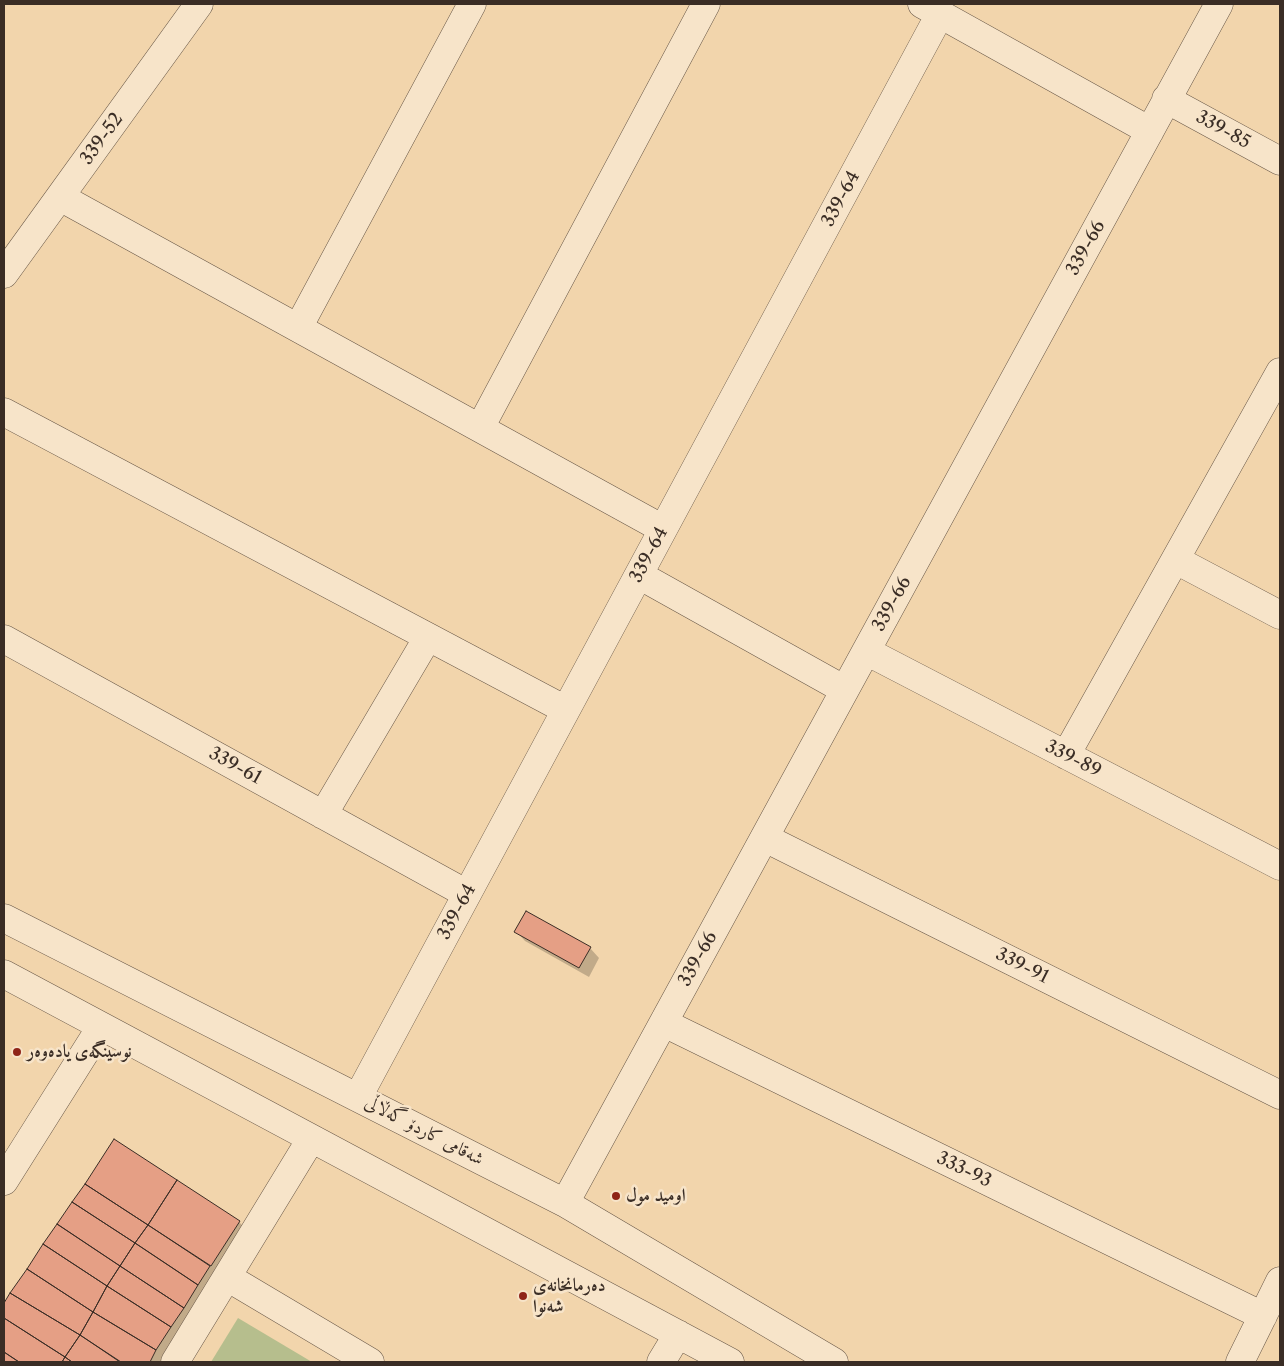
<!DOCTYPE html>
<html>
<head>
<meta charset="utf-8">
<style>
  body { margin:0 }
  #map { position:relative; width:1284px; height:1366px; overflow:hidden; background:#f2d5ac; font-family:"Libre Caslon Text",serif }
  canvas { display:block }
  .frame { position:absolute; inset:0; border:5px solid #3a2d25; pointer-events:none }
</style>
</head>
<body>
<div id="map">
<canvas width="1284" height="1366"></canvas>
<div class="frame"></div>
</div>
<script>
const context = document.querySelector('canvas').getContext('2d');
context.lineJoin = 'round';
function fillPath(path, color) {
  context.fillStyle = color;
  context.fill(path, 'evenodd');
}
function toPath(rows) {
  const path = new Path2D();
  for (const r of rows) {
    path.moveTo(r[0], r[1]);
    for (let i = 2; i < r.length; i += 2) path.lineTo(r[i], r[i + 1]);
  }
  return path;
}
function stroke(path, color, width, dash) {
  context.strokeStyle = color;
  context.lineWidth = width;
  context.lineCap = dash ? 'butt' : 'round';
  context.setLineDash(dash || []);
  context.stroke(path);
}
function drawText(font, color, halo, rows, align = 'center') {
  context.font = font + ' "Libre Caslon Text",Amiri,serif';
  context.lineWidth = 5;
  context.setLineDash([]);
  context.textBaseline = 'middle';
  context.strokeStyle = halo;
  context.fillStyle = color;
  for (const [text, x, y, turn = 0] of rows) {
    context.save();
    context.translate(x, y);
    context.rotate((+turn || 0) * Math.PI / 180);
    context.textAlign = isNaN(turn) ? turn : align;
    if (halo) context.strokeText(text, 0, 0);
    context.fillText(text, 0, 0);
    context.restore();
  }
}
const green = toPath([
  [238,1318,312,1362,211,1362]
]);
const shadow = toPath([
  [516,931,590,948,599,958,589,977,525,941],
  [86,1185,239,1222,253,1236,165,1362,4,1362,4,1305]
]);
const building = toPath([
  [526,911,591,947,579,968,514,932,526,911],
  [114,1139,177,1180,148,1225,85,1184,114,1139],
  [177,1180,240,1221,211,1266,148,1225,177,1180],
  [85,1184,148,1225,135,1243,72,1202,85,1184],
  [72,1202,135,1243,120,1266,57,1224,72,1202],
  [57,1224,120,1266,107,1286,43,1244,57,1224],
  [148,1225,210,1266,198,1285,135,1243,148,1225],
  [135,1243,198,1285,184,1308,120,1266,135,1243],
  [43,1244,107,1286,93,1312,27,1269,43,1244],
  [120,1266,184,1308,171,1327,107,1286,120,1266],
  [27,1269,93,1312,80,1335,10,1293,27,1269],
  [107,1286,171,1327,156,1350,93,1312,107,1286],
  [10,1293,80,1335,65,1357,4,1318,4,1303,10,1293],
  [93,1312,156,1350,150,1362,121,1362,80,1335,93,1312],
  [4,1318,65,1357,62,1362,19,1362,4,1352,4,1318],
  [80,1335,120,1362,72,1362,65,1357,80,1335],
  [4,1352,19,1362,4,1362,4,1352],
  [65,1357,72,1362,62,1362,65,1357]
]);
const minor = toPath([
  [922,4,1150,131],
  [1166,99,1280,161],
  [60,197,663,529],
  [4,274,199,4],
  [298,328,472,4],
  [4,412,566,710],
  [480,428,706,4],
  [1176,560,1280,615],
  [639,575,845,690],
  [4,639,467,894],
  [866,651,1280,866],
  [1066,755,1280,372],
  [323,815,428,637],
  [765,838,1280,1095],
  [4,918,565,1203,834,1362],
  [4,974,730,1362],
  [664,1023,1263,1316],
  [358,1097,940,14],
  [4,1181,101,1027],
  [565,1203,1219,4],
  [227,1277,370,1362],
  [175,1362,311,1139],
  [661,1362,678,1334],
  [1240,1362,1280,1281]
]);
const markers = [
  [17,1052,5,"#8f2418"],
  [616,1196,5,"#8f2418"],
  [523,1296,5,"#8f2418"]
];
const streetNames = [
  ["339-85",1223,130,29],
  ["339-52",102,139,-54],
  ["339-64",841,199,-62],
  ["339-66",1086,248,-61],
  ["339-64",649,555,-62],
  ["339-66",892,604,-61],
  ["339-89",1073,759,27],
  ["339-61",235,766,29],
  ["339-64",457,912,-62],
  ["339-66",698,959,-61],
  ["339-91",1022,966,27],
  ["شەقامی کاردۆ گەڵاڵی",424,1131,27],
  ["333-93",964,1170,26]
];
const poiNames = [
  ["نوسینگەی یادەوەر",27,1052],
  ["اوميد مول",626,1196],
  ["دەرمانخانەی",533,1286],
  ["شەنوا",533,1307]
];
fillPath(green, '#b6be8d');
fillPath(shadow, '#0003');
fillPath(building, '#e59f85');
stroke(building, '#3a2d25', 1);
stroke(minor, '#685747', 29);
stroke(minor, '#f7e4c9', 28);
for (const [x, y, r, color] of markers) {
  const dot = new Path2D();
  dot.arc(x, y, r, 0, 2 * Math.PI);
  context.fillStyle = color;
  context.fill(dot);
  stroke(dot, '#f7e4c9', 2);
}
drawText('18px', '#3a2d25', '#f7e4c9', streetNames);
drawText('bold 18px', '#3a2d25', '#f7e4c9', poiNames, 'left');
</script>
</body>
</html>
